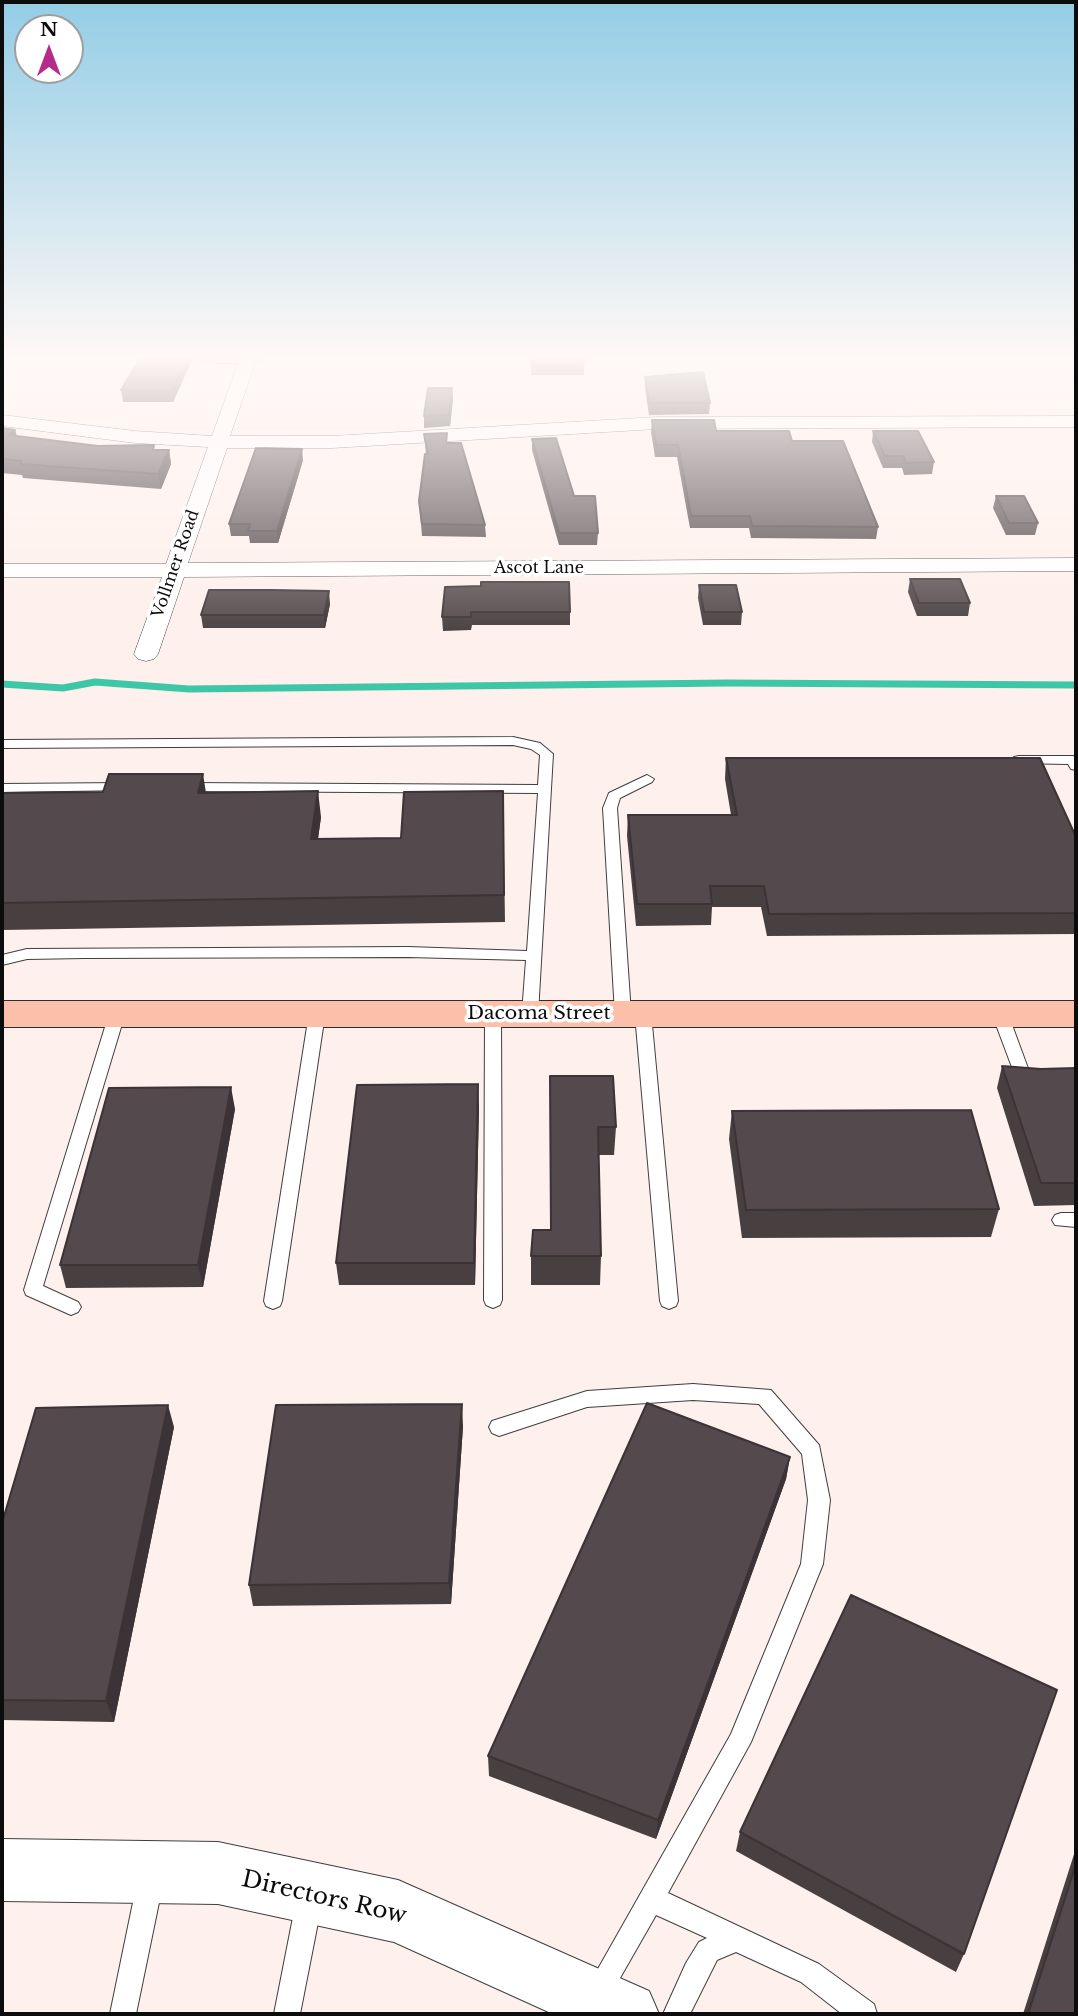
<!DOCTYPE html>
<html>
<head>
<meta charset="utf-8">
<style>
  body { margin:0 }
  #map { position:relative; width:1078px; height:2016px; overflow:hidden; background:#fef0ec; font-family:"Libre Baskerville",serif }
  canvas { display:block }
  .frame { position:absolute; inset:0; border:4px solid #0c0c0c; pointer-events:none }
  .north { position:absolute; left:14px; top:14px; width:70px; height:70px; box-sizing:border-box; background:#fff; border:2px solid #9e9e9e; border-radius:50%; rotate:0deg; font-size:19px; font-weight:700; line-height:28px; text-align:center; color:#0c0c0c }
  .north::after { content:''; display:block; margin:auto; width:24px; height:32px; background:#b62b89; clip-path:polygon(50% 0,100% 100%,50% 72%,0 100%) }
</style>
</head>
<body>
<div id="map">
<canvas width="1078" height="2016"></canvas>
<div class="frame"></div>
<div class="north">N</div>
</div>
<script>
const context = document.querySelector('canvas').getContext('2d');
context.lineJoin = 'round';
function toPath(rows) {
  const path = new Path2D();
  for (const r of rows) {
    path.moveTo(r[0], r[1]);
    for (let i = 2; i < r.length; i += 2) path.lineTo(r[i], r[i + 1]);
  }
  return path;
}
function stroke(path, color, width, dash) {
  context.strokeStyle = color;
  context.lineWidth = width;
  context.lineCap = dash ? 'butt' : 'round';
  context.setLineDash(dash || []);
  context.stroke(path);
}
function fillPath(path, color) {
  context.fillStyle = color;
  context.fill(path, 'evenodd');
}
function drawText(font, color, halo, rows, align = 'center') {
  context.font = font + ' "Libre Baskerville",serif';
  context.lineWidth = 7;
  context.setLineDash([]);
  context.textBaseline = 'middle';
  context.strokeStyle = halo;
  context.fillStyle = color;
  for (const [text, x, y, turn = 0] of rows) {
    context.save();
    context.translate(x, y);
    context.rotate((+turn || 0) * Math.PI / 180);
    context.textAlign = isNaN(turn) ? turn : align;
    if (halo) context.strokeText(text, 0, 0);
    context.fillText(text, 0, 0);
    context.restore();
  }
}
const stream = toPath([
  [2,684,63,688,95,682,189,689,728,683,1076,685]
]);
const service = toPath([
  [204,355,247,357,251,360,247,363,218,363,204,359,204,355],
  [513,737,540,743,553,754,538,1014,536,1018,524,1018,522,1014,526,960,408,957,84,958,27,959,2,965,2,955,27,949,408,947,527,951,538,793,186,791,179,787,186,783,538,785,540,755,531,749,513,745,2,748,2,740,513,737],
  [1019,756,1073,756,1076,757,1076,770,1071,769,1068,764,1014,763,1014,757,1019,756],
  [647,775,654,779,652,782,620,798,617,808,631,1014,623,1019,615,1014,603,808,609,793,647,775],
  [125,783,132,787,130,790,2,792,2,784,125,783],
  [117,1009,125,1014,43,1286,78,1302,81,1307,78,1312,71,1315,26,1295,24,1290,109,1014,117,1009],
  [317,1009,325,1014,282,1301,280,1306,273,1309,266,1306,264,1301,309,1014,317,1009],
  [493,1009,501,1014,502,1300,500,1305,493,1308,486,1305,484,1300,485,1014,493,1009],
  [643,1009,651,1014,678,1301,676,1306,669,1309,662,1306,660,1301,635,1014,643,1009],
  [1000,1009,1008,1014,1029,1071,1036,1076,1076,1075,1076,1087,1035,1088,1021,1083,1016,1078,992,1014,1000,1009],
  [1061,1213,1076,1213,1076,1227,1055,1225,1052,1220,1055,1215,1061,1213],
  [693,1384,771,1390,819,1445,830,1500,823,1564,751,1742,668,1893,819,1964,874,2004,877,2014,842,2014,801,1982,736,1952,717,1960,690,2014,663,2014,686,1963,699,1942,707,1938,656,1915,608,1999,599,2003,590,1999,586,1990,731,1734,801,1564,808,1500,802,1454,759,1404,693,1400,587,1407,499,1436,492,1433,489,1427,492,1421,587,1391,693,1384],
  [150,1870,159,1874,163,1883,136,2014,110,2014,137,1883,141,1874,150,1870],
  [309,1889,318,1893,322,1902,300,2014,274,2014,296,1902,300,1893,309,1889]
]);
const minor = toPath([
  [241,355,258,355,230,436,332,436,657,417,1076,416,1076,427,657,429,332,448,227,448,188,563,1076,558,1076,571,184,577,158,654,154,659,146,661,138,659,134,654,162,577,2,577,2,564,166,564,208,447,135,443,2,426,2,415,135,431,212,436,241,355]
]);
const tertiary = toPath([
  [2,1839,218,1842,398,1880,649,1991,659,2014,553,2014,394,1942,218,1904,2,1901,2,1839]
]);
const secondary = toPath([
  [2,1001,1076,1001,1076,1027,2,1027,2,1001]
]);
const wall = toPath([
  [194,355,173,402,123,402,121,390],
  [531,355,584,364,584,375,531,375],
  [645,377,710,403,709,414,649,415,645,388],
  [453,399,450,426,424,428,424,416],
  [652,420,716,431,792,441,878,527,876,539,751,538,749,528,690,528,677,457,655,457,651,432],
  [2,428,15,430,17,436,98,446,169,450,171,464,161,489,23,478,22,475,2,473],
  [873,431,934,462,932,474,904,475,902,468,883,468,872,442],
  [424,434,448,443,485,525,486,537,422,536,419,501,426,454],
  [532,439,574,496,598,533,597,545,559,545,532,450],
  [303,460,278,543,250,543,249,536,231,536,229,524],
  [996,496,1038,523,1035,535,1006,535,993,508],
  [910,579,970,603,968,616,917,616,908,592],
  [699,585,742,612,741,625,703,625,698,598],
  [481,586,570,612,570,625,472,625,471,630,443,631,442,617],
  [330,604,325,628,203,628,201,615],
  [726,758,1076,837,1076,934,767,936,761,907,712,907,711,925,636,926,627,836,628,815,731,815,725,779],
  [503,791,505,922,2,930,2,793,206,793,321,817,318,839,401,838],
  [1002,1066,1041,1069,1076,1068,1076,1205,1034,1206,997,1088],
  [550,1104,616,1127,614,1155,598,1155,601,1256,600,1285,531,1285,531,1256,551,1230],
  [479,1106,475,1285,339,1285,336,1263],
  [235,1109,203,1287,66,1288,60,1265],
  [732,1111,999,1209,991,1237,742,1238,729,1139],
  [463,1426,451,1604,253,1606,249,1585],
  [174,1427,114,1722,2,1720,2,1523],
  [790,1457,786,1479,656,1839,489,1776,488,1756],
  [740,1832,964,1954,956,1972,736,1851],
  [1076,1848,1076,2014,1023,2014]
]);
const shadedWall = toPath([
  [188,355,194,355,173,402,172,391],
  [452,388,453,399,450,426,449,415],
  [15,430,18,444,8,435],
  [302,449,303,460,278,543,277,531],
  [169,450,171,464,161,489,158,474],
  [329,591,330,604,325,628,324,615],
  [203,774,207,799,198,793],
  [318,791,321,817,314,866,311,839],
  [478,1084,479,1106,475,1285,474,1263],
  [231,1087,235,1109,203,1287,198,1265],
  [462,1404,463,1426,451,1604,449,1583],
  [168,1405,174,1427,114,1722,106,1701],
  [790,1457,786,1479,656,1839,658,1820]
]);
const building = toPath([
  [142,355,188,355,172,391,121,390,142,355],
  [531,355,584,355,584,364,531,364,531,355],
  [703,372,710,403,649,403,645,377,703,372],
  [428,388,452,388,449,415,424,416,428,388],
  [652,420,714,420,716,431,789,431,792,441,843,441,878,527,752,526,750,516,691,516,678,445,656,445,652,420],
  [2,428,15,430,8,435,98,446,154,445,153,450,169,450,158,474,20,464,22,461,2,459,2,428],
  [873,431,918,431,934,462,906,463,903,456,885,456,873,431],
  [447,433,446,443,461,443,485,525,422,524,419,501,425,454,428,454,424,434,447,433],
  [556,438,574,496,595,496,598,533,559,533,532,439,556,438],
  [256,448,302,449,277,531,248,531,250,524,229,524,256,448],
  [996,496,1024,496,1038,523,1009,523,996,496],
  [910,579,960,579,970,603,919,603,910,579],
  [481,582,569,582,570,612,471,612,471,617,442,617,445,587,481,586,481,582],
  [699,585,736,585,742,612,704,612,699,585],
  [209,590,271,590,329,591,324,615,201,615,209,590],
  [726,758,1040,758,1076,837,1076,913,769,914,764,886,710,886,712,904,637,904,628,815,737,815,726,758],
  [109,774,203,774,198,793,318,791,311,839,401,838,404,792,503,791,504,895,2,903,2,793,103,792,109,774],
  [1002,1066,1041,1069,1076,1068,1076,1183,1041,1183,1002,1066],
  [550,1076,613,1076,616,1127,598,1127,601,1256,531,1256,533,1230,551,1230,550,1076],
  [478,1084,474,1263,336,1263,357,1085,478,1084],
  [231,1087,198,1265,60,1265,109,1088,231,1087],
  [971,1110,999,1209,746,1210,732,1111,971,1110],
  [647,1403,790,1457,658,1820,488,1756,647,1403],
  [462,1404,449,1583,249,1585,276,1405,462,1404],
  [168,1405,106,1701,2,1700,2,1523,36,1408,168,1405],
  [851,1595,1057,1690,964,1954,740,1832,851,1595],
  [1076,1864,1076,2014,1028,2014,1076,1864]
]);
const farStreetnames = [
  ["Vollmer Road",176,564,-71],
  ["Ascot Lane",539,568]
];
const streetNames = [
  ["Dacoma Street",539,1014]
];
const nearStreetnames = [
  ["Directors Row",324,1898,13]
];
stroke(stream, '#3ec7a7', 7);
stroke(service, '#3f3f3f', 2);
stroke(minor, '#3f3f3f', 1);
stroke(tertiary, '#3f3f3f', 2);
stroke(secondary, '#2e2e2e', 2);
fillPath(service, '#fff');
fillPath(minor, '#fff');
fillPath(tertiary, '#fff');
fillPath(secondary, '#fbbfaa');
fillPath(wall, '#483f41');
fillPath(shadedWall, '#3b3335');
fillPath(building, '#54494c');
stroke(building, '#3b3335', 2);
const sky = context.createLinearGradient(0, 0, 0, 637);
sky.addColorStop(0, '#93cde6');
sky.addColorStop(0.56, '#fff8f6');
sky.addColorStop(1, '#fff8f600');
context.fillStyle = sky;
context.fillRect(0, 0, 1078, 637);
drawText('16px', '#0c0c0c', '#fff', farStreetnames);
drawText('19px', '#0c0c0c', '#fff', streetNames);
drawText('23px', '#0c0c0c', '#fff', nearStreetnames);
</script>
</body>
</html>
